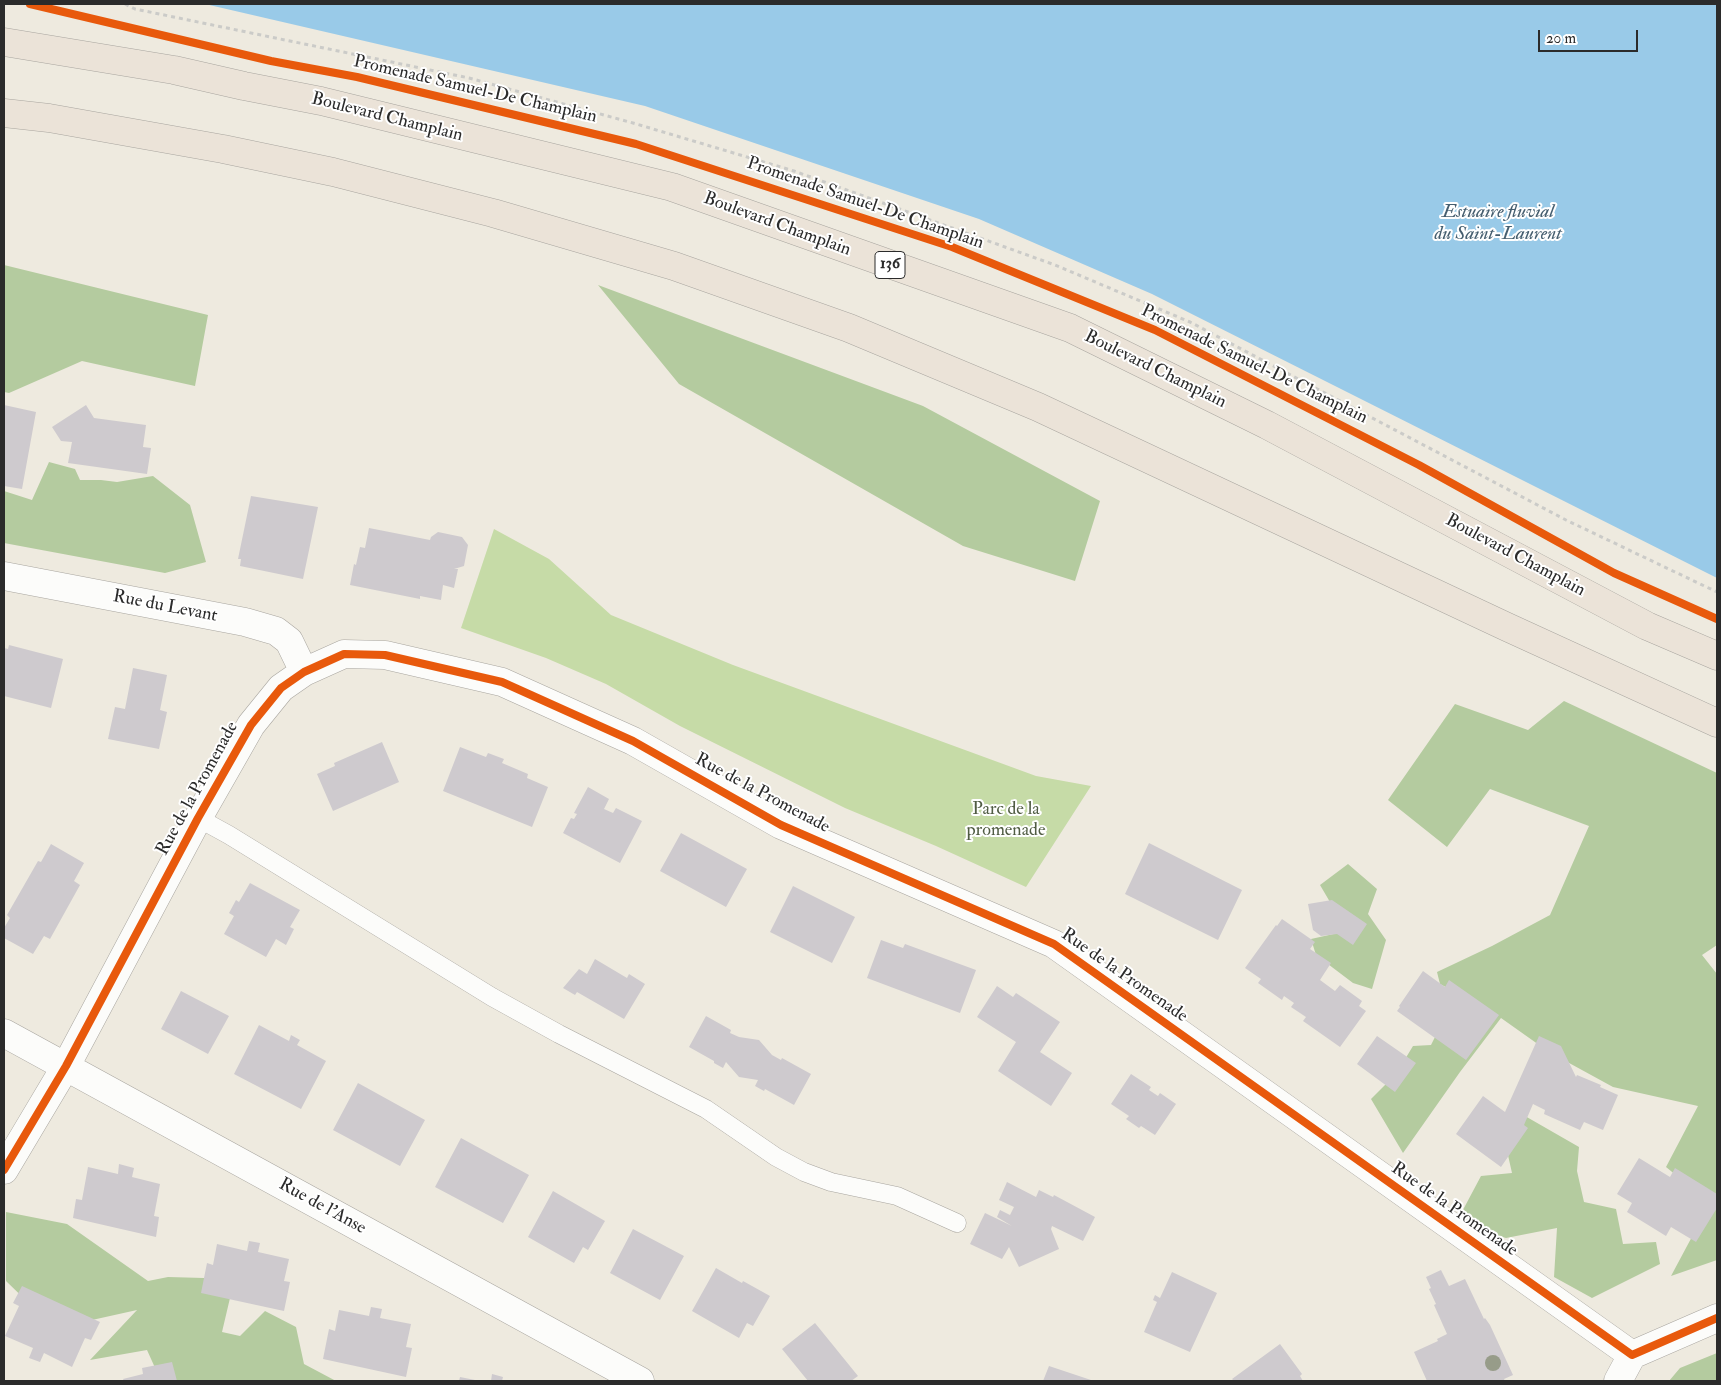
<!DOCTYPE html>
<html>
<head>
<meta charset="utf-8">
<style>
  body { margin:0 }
  #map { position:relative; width:1721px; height:1385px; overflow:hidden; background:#eeeadf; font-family:"IM FELL Double Pica",serif }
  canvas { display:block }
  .frame { position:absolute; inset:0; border:5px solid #2b2b2b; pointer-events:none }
  .scale { position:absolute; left:1538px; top:30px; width:100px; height:22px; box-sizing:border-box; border:2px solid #2b2b2b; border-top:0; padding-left:6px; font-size:15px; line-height:18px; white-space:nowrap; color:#2b2b2b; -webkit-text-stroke:4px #fff; paint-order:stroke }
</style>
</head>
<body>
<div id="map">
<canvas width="1721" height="1385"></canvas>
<div class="frame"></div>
<div class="scale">20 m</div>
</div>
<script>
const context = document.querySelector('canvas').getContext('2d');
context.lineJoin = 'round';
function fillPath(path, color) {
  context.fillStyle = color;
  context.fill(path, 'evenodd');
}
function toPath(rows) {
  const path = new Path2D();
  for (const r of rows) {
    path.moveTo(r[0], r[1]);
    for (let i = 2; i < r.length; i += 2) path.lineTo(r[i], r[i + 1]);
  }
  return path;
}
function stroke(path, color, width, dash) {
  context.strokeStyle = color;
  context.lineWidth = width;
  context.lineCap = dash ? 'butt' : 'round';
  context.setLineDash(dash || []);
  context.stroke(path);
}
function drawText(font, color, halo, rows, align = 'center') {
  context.font = font + ' "IM FELL Double Pica",serif';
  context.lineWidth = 4;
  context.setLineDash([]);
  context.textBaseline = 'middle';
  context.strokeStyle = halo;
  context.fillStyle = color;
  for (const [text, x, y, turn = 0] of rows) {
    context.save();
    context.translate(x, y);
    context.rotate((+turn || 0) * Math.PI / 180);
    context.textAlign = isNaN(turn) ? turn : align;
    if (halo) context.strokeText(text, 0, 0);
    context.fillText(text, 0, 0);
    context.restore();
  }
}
const green = toPath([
  [494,529,549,559,611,615,733,665,1036,776,1091,786,1026,887,936,846,845,808,680,726,606,684,546,658,461,628]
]);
const forest = toPath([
  [4,265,208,315,195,386,82,361,9,393,4,392],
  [598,285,923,406,1100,501,1075,581,963,546,679,384],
  [49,462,75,469,80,480,101,480,117,482,153,476,190,505,206,562,165,573,4,543,4,491,32,500],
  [1564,701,1717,773,1717,945,1702,955,1717,974,1717,1260,1671,1276,1710,1203,1666,1167,1698,1106,1613,1087,1549,1052,1501,1018,1460,1072,1403,1153,1371,1099,1396,1074,1413,1046,1431,1045,1457,993,1440,984,1437,972,1492,946,1550,915,1589,826,1490,789,1447,847,1388,800,1455,704,1528,730],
  [1348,864,1377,889,1368,914,1386,940,1372,989,1353,983,1316,955,1311,939,1347,931,1320,885],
  [1525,1116,1579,1147,1577,1171,1584,1202,1616,1209,1623,1244,1656,1242,1660,1264,1592,1298,1554,1277,1557,1228,1506,1238,1456,1223,1481,1176,1512,1173,1505,1142],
  [6,1212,67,1224,148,1281,168,1277,204,1278,230,1298,222,1332,240,1336,265,1311,296,1327,304,1364,336,1381,161,1381,147,1350,90,1360,137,1310,92,1320,42,1316,6,1281],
  [1717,1353,1717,1381,1669,1381,1680,1368]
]);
const water = toPath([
  [205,4,1717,4,1717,578,1152,294,979,219,645,106]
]);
const building = toPath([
  [4,405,36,412,22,489,4,486],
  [86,405,94,418,146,425,143,447,151,448,147,474,68,463,72,442,61,441,52,427],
  [251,496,318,507,303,579,240,566,241,559,238,559],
  [369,528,430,540,431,537,438,532,462,537,468,545,464,566,454,569,458,569,454,588,443,585,441,600,420,596,420,599,350,585,354,564,356,565,360,547,365,548],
  [9,645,63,659,51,708,4,696,4,648,8,649],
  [133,668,167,675,160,710,167,712,159,749,108,739,115,707,125,709],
  [382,742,399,782,333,811,317,774,335,766,334,763],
  [460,747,486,757,488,753,504,759,502,763,528,774,527,778,548,787,532,827,443,791],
  [588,787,609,799,604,809,613,813,616,808,642,821,620,863,563,833,571,818,574,819,577,814,574,813],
  [681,833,747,869,726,907,660,871],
  [1149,843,1242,890,1218,940,1125,894],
  [51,844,84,863,74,881,80,885,50,939,44,936,33,954,4,938,4,928,10,918,7,915,38,861,41,862],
  [250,883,300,910,290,927,294,929,286,945,276,939,266,957,224,934,234,916,229,913,236,900,239,902],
  [793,886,855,917,832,963,770,932],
  [1332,900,1367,924,1353,945,1337,934,1321,936,1313,930,1308,904],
  [1282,919,1315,942,1310,949,1331,963,1320,980,1335,991,1340,985,1362,1001,1359,1006,1366,1011,1340,1047,1303,1021,1306,1017,1291,1007,1294,1003,1284,996,1282,1000,1258,983,1261,979,1245,968,1276,925,1277,926],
  [881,940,903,948,905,944,976,970,960,1013,867,978],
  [595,959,627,978,629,974,645,984,624,1019,577,992,575,995,563,988,579,969,587,974],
  [1423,971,1445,987,1449,980,1499,1015,1466,1060,1397,1011,1400,1007,1399,1006],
  [997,986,1013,997,1016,993,1060,1022,1040,1052,1072,1073,1051,1106,998,1071,1016,1042,977,1017],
  [181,991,229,1016,208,1054,161,1029],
  [706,1016,731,1030,730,1033,739,1037,759,1040,772,1055,781,1060,782,1058,811,1074,794,1105,765,1089,764,1091,755,1086,758,1080,739,1077,726,1062,723,1068,714,1063,714,1061,689,1047],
  [259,1025,289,1041,291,1035,300,1040,297,1045,326,1061,301,1109,234,1074],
  [1377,1036,1416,1063,1395,1092,1357,1064],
  [1539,1036,1561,1046,1576,1077,1577,1075,1601,1085,1600,1087,1618,1095,1603,1130,1584,1122,1580,1130,1544,1114,1545,1110,1533,1104,1524,1125,1528,1128,1501,1167,1456,1134,1483,1096,1505,1112],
  [1131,1074,1151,1087,1149,1090,1158,1096,1160,1093,1176,1104,1155,1135,1141,1126,1139,1128,1126,1119,1129,1116,1111,1104],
  [358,1083,425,1120,400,1166,333,1130],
  [461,1138,529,1175,503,1223,435,1187],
  [1639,1158,1670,1177,1675,1168,1717,1194,1717,1208,1696,1242,1671,1227,1666,1236,1627,1212,1632,1203,1617,1194],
  [119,1164,134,1168,132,1177,160,1184,154,1216,159,1217,156,1237,73,1218,76,1199,82,1200,88,1167,118,1174],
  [1007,1182,1036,1197,1039,1190,1053,1197,1054,1195,1095,1217,1083,1241,1052,1226,1051,1229,1059,1249,1019,1267,1009,1247,1002,1259,970,1244,985,1213,1012,1226,997,1217,1000,1210,1010,1215,1014,1207,999,1200],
  [553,1191,605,1221,588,1250,583,1247,574,1263,528,1237],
  [633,1229,684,1256,660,1300,610,1273],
  [249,1241,260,1243,258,1252,289,1259,284,1281,290,1282,284,1311,201,1293,207,1263,213,1265,217,1244,247,1251],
  [716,1268,742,1283,743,1281,770,1296,753,1326,747,1323,739,1338,692,1311],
  [1441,1270,1449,1286,1465,1279,1484,1319,1485,1318,1490,1325,1513,1375,1504,1379,1505,1381,1427,1381,1414,1352,1438,1341,1437,1339,1447,1334,1434,1305,1436,1304,1429,1289,1431,1288,1426,1277],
  [1172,1272,1217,1293,1190,1352,1144,1332,1157,1302,1153,1300,1155,1295,1160,1298],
  [22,1286,100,1322,91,1340,85,1338,72,1367,44,1353,40,1362,29,1358,33,1348,5,1336,19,1306,13,1303],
  [371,1307,382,1309,380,1318,411,1324,406,1347,412,1348,406,1377,323,1359,329,1329,335,1331,339,1310,369,1316],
  [815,1323,858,1376,851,1381,808,1381,782,1349],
  [1280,1344,1302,1374,1300,1376,1303,1381,1234,1381,1232,1379],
  [172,1362,177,1381,124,1381,123,1379,143,1374,142,1368],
  [1049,1366,1094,1381,1043,1381],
  [492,1374,503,1377,502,1381,491,1381],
  [460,1377,475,1380,475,1381,459,1381]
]);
const path = toPath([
  [125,4,135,9,469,78,633,123,794,171,1055,265,1190,322,1566,520,1717,592]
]);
const service = toPath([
  [198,818,229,835,492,997,559,1034,706,1109,776,1157,804,1172,831,1182,897,1196,957,1223]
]);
const minor = toPath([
  [4,576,245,622,276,631,289,641,304,672],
  [4,1033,640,1381],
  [4,1170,66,1066,198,818,251,725,281,688,304,672,344,654,385,655,502,682,633,741,781,825,1054,944,1632,1355,1717,1318],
  [1618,1381,1632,1355]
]);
const primary = toPath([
  [4,42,174,70,244,86,321,101,672,187,1070,328,1267,425,1647,626,1717,656],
  [4,113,49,118,223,149,333,172,493,213,674,266,849,328,1038,407,1507,627,1717,723]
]);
const cycleway = toPath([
  [30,4,271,61,357,77,636,144,952,247,1155,330,1419,465,1614,573,1717,619],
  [4,1170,66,1066,198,818,251,725,281,688,304,672,344,654,385,655,502,682,633,741,781,825,1054,944,1632,1355,1717,1318]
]);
const trees = [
  [1493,1363]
];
const shields = [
  [890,265,30]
];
const shieldNames = [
  ["136",890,265]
];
const streetNames = [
  ["Promenade Samuel-De Champlain",475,90,13],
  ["Boulevard Champlain",387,118,14],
  ["Promenade Samuel-De Champlain",865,204,19],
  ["Boulevard Champlain",777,225,20],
  ["Promenade Samuel-De Champlain",1254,365,26],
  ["Boulevard Champlain",1155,370,26],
  ["Boulevard Champlain",1515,556,28],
  ["Rue du Levant",165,607,11],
  ["Rue de la Promenade",198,789,-61],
  ["Rue de la Promenade",762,794,28],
  ["Rue de la Promenade",1124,976,35],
  ["Rue de l'Anse",322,1207,29],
  ["Rue de la Promenade",1454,1210,35]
];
const parkNames = [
  ["Parc de la",1006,810],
  ["promenade",1006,831]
];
const waterNames = [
  ["Estuaire fluvial",1498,213],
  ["du Saint-Laurent",1498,235]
];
fillPath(green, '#c6dba7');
fillPath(forest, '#b4cb9f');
fillPath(water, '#99cae8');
fillPath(building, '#cecace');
stroke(service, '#a8a59f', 19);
stroke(minor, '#a8a59f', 29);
stroke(primary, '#a8a59f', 29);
stroke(path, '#cbcbc8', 3, [4, 4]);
stroke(service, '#fcfcfa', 18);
stroke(minor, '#fcfcfa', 28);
stroke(primary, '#ebe3d8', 28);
stroke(cycleway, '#e8590c', 8);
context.fillStyle = '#979c89';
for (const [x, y] of trees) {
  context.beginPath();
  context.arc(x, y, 8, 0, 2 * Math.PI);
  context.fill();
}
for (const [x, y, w] of shields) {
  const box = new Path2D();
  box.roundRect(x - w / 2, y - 13.5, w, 27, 4);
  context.fillStyle = '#fff';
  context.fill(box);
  stroke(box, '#2b2b2b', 1);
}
drawText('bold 16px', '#2b2b2b', null, shieldNames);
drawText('18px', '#2b2b2b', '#fff', streetNames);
drawText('18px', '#505c43', '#fff', parkNames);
drawText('italic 19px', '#455e6f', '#fff', waterNames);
</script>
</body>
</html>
